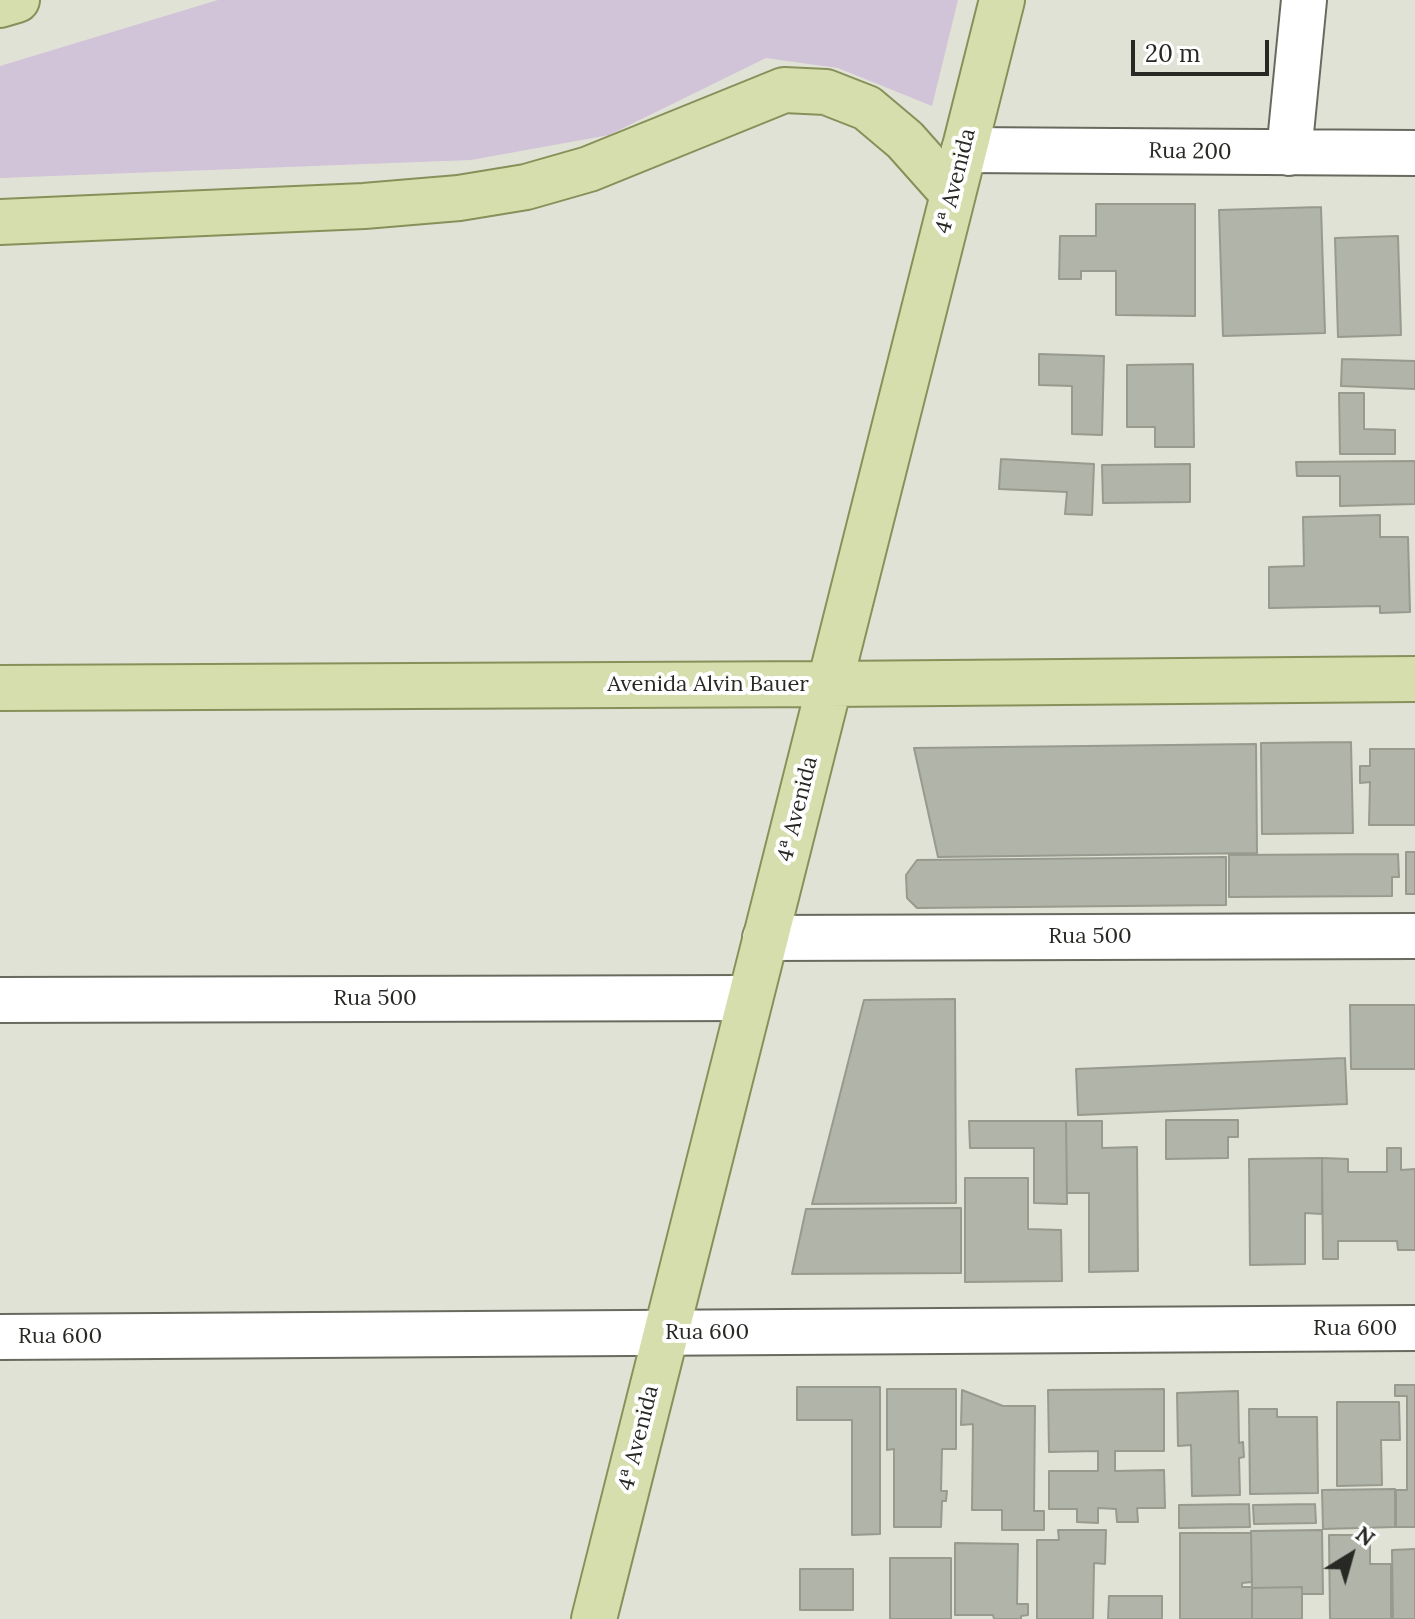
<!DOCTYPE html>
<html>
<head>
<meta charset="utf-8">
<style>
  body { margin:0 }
  #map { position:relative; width:1415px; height:1619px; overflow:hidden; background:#e0e2d6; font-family:Lora,serif }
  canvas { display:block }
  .north { position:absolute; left:1311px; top:1515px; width:80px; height:80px; -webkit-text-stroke:6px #fff; paint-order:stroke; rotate:37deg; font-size:22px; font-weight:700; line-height:32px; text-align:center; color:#282925 }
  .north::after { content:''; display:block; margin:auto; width:28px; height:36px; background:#282925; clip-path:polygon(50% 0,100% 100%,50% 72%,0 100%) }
  .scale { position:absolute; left:1131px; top:40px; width:138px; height:36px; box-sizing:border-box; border:4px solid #282925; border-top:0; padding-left:10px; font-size:24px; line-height:28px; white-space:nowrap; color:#282925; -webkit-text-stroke:6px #fff; paint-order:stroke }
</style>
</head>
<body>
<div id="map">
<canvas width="1415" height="1619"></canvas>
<div class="north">N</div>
<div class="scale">20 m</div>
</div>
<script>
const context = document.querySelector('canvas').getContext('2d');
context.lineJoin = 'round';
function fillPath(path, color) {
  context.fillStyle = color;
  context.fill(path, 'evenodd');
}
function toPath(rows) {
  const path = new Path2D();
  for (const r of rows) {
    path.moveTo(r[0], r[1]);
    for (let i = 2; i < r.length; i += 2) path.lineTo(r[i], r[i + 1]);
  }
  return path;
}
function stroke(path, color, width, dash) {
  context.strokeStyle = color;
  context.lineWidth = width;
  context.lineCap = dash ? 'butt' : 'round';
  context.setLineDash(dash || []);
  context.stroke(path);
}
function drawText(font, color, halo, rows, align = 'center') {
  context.font = font + ' Lora,serif';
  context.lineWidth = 8;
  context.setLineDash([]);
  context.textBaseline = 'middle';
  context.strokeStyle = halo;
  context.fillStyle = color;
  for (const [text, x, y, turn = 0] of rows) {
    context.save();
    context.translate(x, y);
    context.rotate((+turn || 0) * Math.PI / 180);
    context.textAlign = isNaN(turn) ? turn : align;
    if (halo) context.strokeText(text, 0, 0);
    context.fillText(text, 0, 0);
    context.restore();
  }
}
const green = toPath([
  [218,0,958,0,932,106,838,68,766,58,609,135,471,160,0,178,0,66]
]);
const building = toPath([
  [1096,204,1195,204,1195,316,1116,315,1116,271,1081,271,1081,279,1059,279,1060,236,1096,236,1096,204],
  [1321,207,1325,333,1223,336,1219,210,1321,207],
  [1398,236,1401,335,1338,337,1335,238,1398,236],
  [1039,354,1104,356,1102,435,1072,434,1072,386,1039,385,1039,354],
  [1342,359,1415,361,1415,389,1341,386,1342,359],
  [1193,364,1194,447,1155,447,1155,427,1127,427,1127,365,1193,364],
  [1339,393,1364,393,1364,429,1395,430,1395,454,1340,454,1339,393],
  [1001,459,1094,464,1092,515,1065,514,1067,492,999,489,1001,459],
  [1415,461,1415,504,1340,506,1340,476,1297,476,1296,462,1415,461],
  [1190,464,1190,502,1103,503,1102,465,1190,464],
  [1380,515,1380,537,1408,537,1410,612,1380,613,1380,606,1269,608,1269,567,1304,566,1303,517,1380,515],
  [1351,742,1353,833,1262,834,1261,743,1351,742],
  [1256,744,1257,853,938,857,914,748,1256,744],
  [1370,749,1415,749,1415,825,1369,825,1370,782,1360,783,1360,766,1370,766,1370,749],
  [1406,852,1415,852,1415,894,1406,894,1406,852],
  [1398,854,1399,877,1392,877,1392,896,1229,897,1229,855,1398,854],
  [1226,857,1226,905,917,908,907,898,906,875,917,860,1226,857],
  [955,999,956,1203,812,1204,864,1000,955,999],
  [1350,1005,1415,1005,1415,1069,1351,1069,1350,1005],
  [1345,1058,1347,1104,1078,1115,1076,1069,1345,1058],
  [1166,1120,1238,1120,1238,1137,1228,1137,1228,1158,1166,1159,1166,1120],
  [969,1121,1066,1121,1067,1204,1034,1203,1034,1148,970,1148,969,1121],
  [1066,1121,1102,1121,1102,1148,1137,1147,1138,1271,1089,1272,1089,1193,1067,1193,1066,1121],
  [1387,1148,1401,1148,1401,1170,1415,1169,1415,1250,1398,1250,1397,1241,1338,1241,1338,1259,1323,1259,1322,1158,1348,1159,1348,1172,1387,1172,1387,1148],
  [1322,1158,1322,1214,1305,1213,1305,1264,1250,1265,1249,1159,1322,1158],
  [965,1178,1028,1178,1028,1229,1061,1230,1062,1281,965,1282,965,1178],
  [961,1208,961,1273,792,1274,806,1209,961,1208],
  [1395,1385,1415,1385,1415,1527,1396,1527,1396,1490,1407,1490,1407,1396,1395,1396,1395,1385],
  [797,1387,880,1387,880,1534,852,1535,852,1420,797,1420,797,1387],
  [887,1389,956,1389,956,1449,942,1449,941,1491,947,1491,946,1501,942,1501,941,1527,894,1527,894,1449,887,1450,887,1389],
  [1164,1389,1164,1451,1115,1451,1115,1471,1164,1470,1165,1508,1137,1508,1138,1522,1117,1522,1116,1509,1098,1508,1098,1523,1077,1522,1077,1509,1049,1509,1049,1471,1098,1471,1098,1451,1049,1452,1048,1390,1164,1389],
  [962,1390,1003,1406,1035,1406,1034,1511,1044,1511,1044,1530,1002,1530,1002,1510,972,1510,973,1424,961,1425,962,1390],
  [1238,1391,1239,1443,1243,1442,1244,1457,1239,1458,1240,1495,1192,1496,1191,1445,1178,1446,1177,1393,1238,1391],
  [1337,1402,1399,1402,1400,1440,1381,1440,1382,1485,1337,1486,1337,1402],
  [1249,1409,1277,1409,1277,1417,1317,1417,1318,1493,1250,1494,1249,1409],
  [1395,1489,1395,1527,1323,1529,1322,1490,1395,1489],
  [1249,1504,1250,1527,1179,1528,1179,1505,1249,1504],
  [1315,1504,1316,1523,1254,1524,1253,1505,1315,1504],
  [1058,1530,1106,1530,1105,1564,1094,1563,1093,1619,1037,1619,1037,1540,1059,1540,1058,1530],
  [1322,1530,1323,1594,1302,1594,1302,1587,1252,1588,1251,1531,1322,1530],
  [1180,1533,1251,1533,1252,1582,1242,1583,1242,1587,1252,1587,1252,1619,1180,1619,1180,1533],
  [1329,1535,1370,1535,1370,1564,1391,1564,1391,1619,1330,1619,1329,1535],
  [955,1543,1018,1544,1017,1604,1028,1604,1028,1615,1021,1616,1021,1619,994,1619,993,1615,955,1615,955,1543],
  [1415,1549,1415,1619,1393,1619,1392,1550,1415,1549],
  [890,1558,951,1558,951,1619,890,1619,890,1558],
  [800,1569,853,1569,853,1610,800,1610,800,1569],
  [1302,1587,1302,1619,1252,1619,1252,1588,1302,1587],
  [1109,1596,1162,1596,1162,1619,1108,1619,1109,1596]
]);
const minor = toPath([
  [964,150,1415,153],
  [1289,153,1304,0],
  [765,938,1415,936],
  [0,1000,750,998],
  [0,1337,1415,1328]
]);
const major = toPath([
  [0,5,17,0],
  [0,222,364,206,459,198,526,187,589,169,784,90,826,92,867,108,905,140,953,194],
  [0,688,829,684,1415,679],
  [594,1619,1002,0]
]);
const streetNames = [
  ["Rua 200",1190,152,1],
  ["4ª Avenida",956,181,-76],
  ["Avenida Alvin Bauer",708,685],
  ["4ª Avenida",798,809,-76],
  ["Rua 500",1090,937],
  ["Rua 500",375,999],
  ["Rua 600",1355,1329],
  ["Rua 600",707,1333],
  ["Rua 600",60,1337],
  ["4ª Avenida",639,1438,-76]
];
fillPath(green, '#d1c3d8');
fillPath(building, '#b1b4a8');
stroke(building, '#989a8e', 2);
stroke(minor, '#686a5f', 48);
stroke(major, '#88905a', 48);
stroke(minor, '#fff', 44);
stroke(major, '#d7dead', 44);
drawText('22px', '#282925', '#fff', streetNames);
</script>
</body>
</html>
